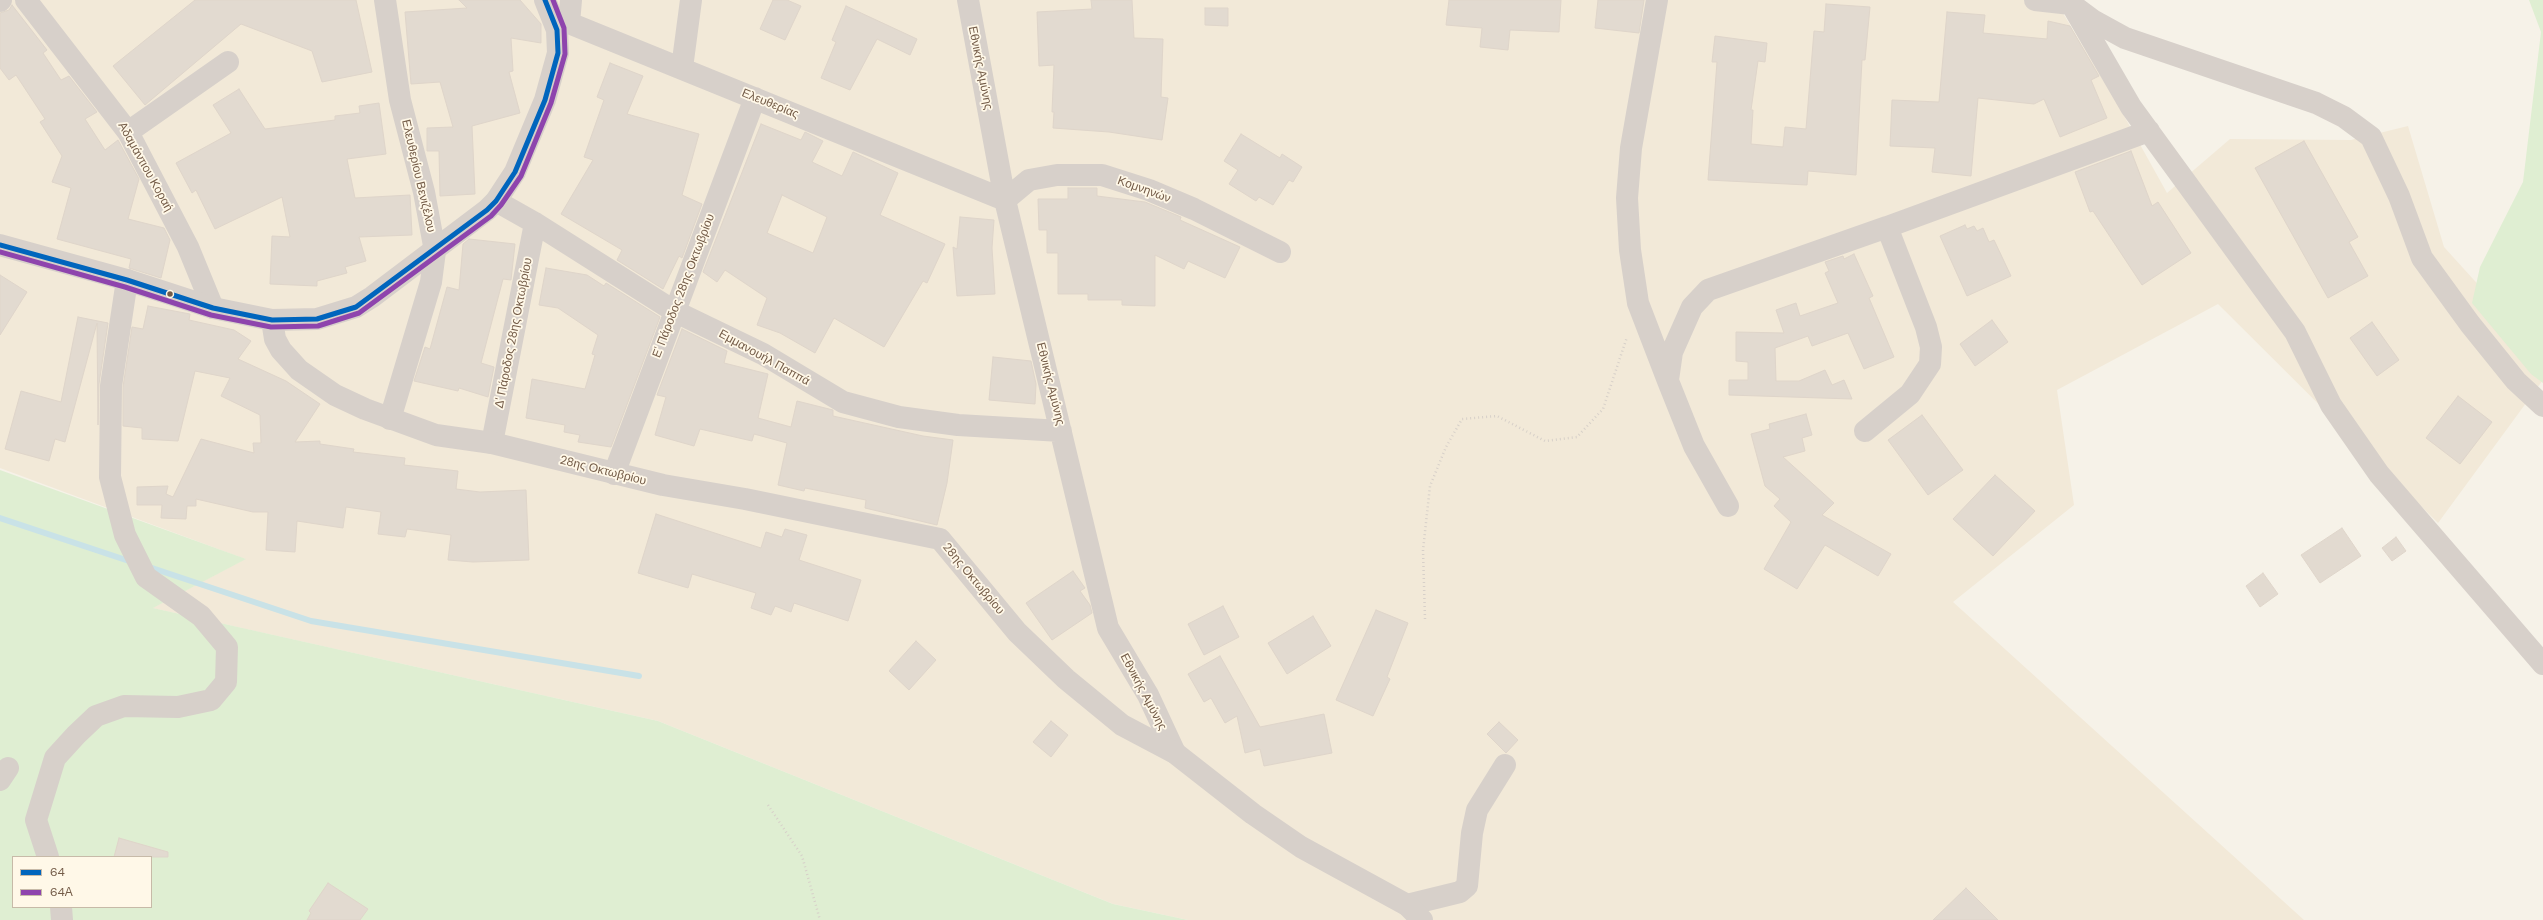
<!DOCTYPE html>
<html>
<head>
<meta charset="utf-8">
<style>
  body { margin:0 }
  #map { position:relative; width:2543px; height:920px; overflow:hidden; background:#f6f2e8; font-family:"DM Sans",sans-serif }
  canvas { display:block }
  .legend { position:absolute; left:12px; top:856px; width:140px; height:52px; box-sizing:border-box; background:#fff8e8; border:1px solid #c7baa8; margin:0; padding:5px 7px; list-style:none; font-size:12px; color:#745c48 }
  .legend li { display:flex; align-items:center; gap:8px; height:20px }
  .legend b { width:20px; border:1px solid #c7baa8 }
</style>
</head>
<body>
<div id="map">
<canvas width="2543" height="920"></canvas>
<ul class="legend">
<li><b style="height:5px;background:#0065bd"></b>64</li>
<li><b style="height:5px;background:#8e44ad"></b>64Α</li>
</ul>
</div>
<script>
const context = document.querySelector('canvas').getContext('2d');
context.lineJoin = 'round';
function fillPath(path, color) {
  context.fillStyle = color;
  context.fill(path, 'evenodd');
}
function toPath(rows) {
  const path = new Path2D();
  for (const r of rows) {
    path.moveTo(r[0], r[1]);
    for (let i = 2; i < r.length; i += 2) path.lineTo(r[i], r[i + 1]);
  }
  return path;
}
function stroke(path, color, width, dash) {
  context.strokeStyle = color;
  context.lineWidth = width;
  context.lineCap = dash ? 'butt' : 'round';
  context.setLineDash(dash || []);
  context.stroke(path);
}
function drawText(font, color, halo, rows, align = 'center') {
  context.font = font + ' "DM Sans",sans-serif';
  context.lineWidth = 3.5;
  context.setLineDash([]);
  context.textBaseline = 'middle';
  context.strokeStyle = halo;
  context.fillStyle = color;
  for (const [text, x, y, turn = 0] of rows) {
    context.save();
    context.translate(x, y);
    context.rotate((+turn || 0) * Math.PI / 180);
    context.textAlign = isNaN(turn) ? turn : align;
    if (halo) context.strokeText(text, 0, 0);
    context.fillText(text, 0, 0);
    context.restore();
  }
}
const residential = toPath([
  [0,0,2055,0,2113,96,2167,193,2230,139,2351,140,2408,126,2444,247,2543,356,2543,380,2438,523,2218,304,2057,390,2074,505,1953,602,2304,920,1188,920,1113,904,658,721,152,608,245,559,0,468]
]);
const green = toPath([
  [2529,0,2543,0,2543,383,2531,374,2472,303,2480,267,2523,182,2541,32],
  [0,470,246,559,153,608,658,721,1113,904,1188,920,0,920],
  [13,857,151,857,151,907,13,907]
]);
const stream = toPath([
  [0,518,132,562],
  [146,566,311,621,639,676]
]);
const building = toPath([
  [195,0,356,0,372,72,322,82,312,51,241,24,145,105,113,66,195,0],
  [459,0,520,0,541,24,541,43,511,38,513,71,509,72,520,113,472,126,475,194,440,196,439,151,427,151,427,128,453,127,440,82,411,84,405,12,467,8,459,0],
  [773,0,787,0,801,6,785,40,760,29,773,0],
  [1091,0,1132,0,1134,38,1163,39,1161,97,1168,98,1162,140,1109,132,1053,128,1054,112,1052,112,1054,65,1039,66,1037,12,1092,9,1091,0],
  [1449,0,1561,0,1559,32,1510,30,1508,50,1480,47,1482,28,1446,25,1449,0],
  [1598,0,1644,0,1639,33,1595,28,1598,0],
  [1826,4,1870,7,1865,60,1862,60,1856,175,1808,171,1807,185,1708,180,1717,62,1712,62,1715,36,1767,43,1765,62,1758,61,1751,110,1753,110,1751,144,1783,147,1785,127,1806,129,1814,31,1824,32,1826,4],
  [12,5,47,50,43,53,61,80,69,76,97,112,85,119,105,150,118,140,139,179,128,219,164,228,170,240,161,278,129,268,131,259,57,239,71,188,52,182,62,156,40,122,45,119,16,75,9,80,0,68,0,13,9,10,12,5],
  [846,6,917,39,910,55,877,39,850,90,821,78,836,42,832,40,846,6],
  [1205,8,1228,8,1228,26,1205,25,1205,8],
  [1947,12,1985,15,1983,33,2047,39,2048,21,2070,26,2099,76,2091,80,2107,118,2060,137,2044,99,2034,104,1978,98,1971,176,1932,172,1935,148,1890,146,1892,100,1939,102,1947,12],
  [610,63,643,76,627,114,699,134,682,195,702,204,682,258,679,256,663,289,617,260,622,250,561,214,593,160,584,157,604,100,597,97,610,63],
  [239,89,265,129,335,120,335,116,360,113,359,106,379,103,386,154,347,159,355,198,410,195,412,235,359,237,366,261,345,267,347,273,317,281,317,286,270,284,272,236,290,237,282,197,215,229,196,190,192,193,176,163,231,133,213,105,239,89],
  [761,124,801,140,805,132,823,141,812,162,842,176,853,152,898,173,880,215,945,244,927,283,923,281,884,347,834,318,815,353,780,333,757,325,767,298,725,270,717,282,703,272,761,124],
  [782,195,827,217,813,253,767,233,782,195],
  [1241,134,1280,158,1282,154,1302,167,1293,182,1289,180,1273,205,1259,197,1256,201,1229,184,1238,170,1224,161,1241,134],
  [2304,141,2358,237,2349,242,2368,276,2328,298,2255,168,2304,141],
  [2131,151,2152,206,2158,202,2191,253,2142,285,2093,211,2090,212,2075,172,2131,151],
  [1068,188,1097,188,1097,196,1145,202,1181,217,1180,220,1240,247,1225,278,1188,261,1184,269,1155,255,1155,306,1122,305,1122,300,1088,300,1088,294,1058,294,1058,253,1047,253,1047,230,1039,230,1038,199,1068,199,1068,188],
  [960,217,994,220,992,248,995,294,957,296,953,247,957,249,960,217],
  [1965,225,1967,229,1974,226,1977,231,1983,228,1989,242,1994,240,2011,276,1967,296,1940,236,1965,225],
  [469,239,515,244,511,280,503,279,481,363,494,367,488,397,459,388,458,391,414,381,425,347,430,349,447,287,459,290,463,244,469,239],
  [1854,254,1873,296,1869,298,1894,357,1864,369,1848,333,1812,346,1808,336,1775,348,1776,381,1799,381,1825,370,1832,385,1844,380,1852,399,1729,395,1729,380,1748,380,1748,362,1736,361,1736,332,1784,333,1776,310,1796,303,1800,316,1838,303,1825,273,1829,271,1825,262,1843,256,1844,259,1854,254],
  [546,268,587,275,604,286,606,283,660,317,611,447,578,442,580,435,564,432,565,425,526,418,532,379,585,389,595,355,592,354,598,335,558,308,539,305,546,268],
  [0,275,27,292,0,335,0,275],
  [148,306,190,314,189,320,234,330,251,341,238,359,286,381,320,404,295,442,320,441,320,444,354,449,353,452,405,458,404,465,458,471,456,489,480,492,526,490,529,560,473,562,448,560,451,535,407,529,405,537,378,534,381,512,346,507,343,528,297,521,295,552,266,550,268,512,253,512,196,499,196,506,187,506,186,519,161,518,162,505,137,505,137,487,168,486,166,494,173,497,201,439,254,453,253,443,261,443,260,415,221,396,230,378,195,371,178,441,142,439,142,428,123,426,123,387,132,327,143,329,148,306],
  [78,317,108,323,99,384,98,425,97,323,65,442,55,439,49,461,5,449,21,391,61,402,78,317],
  [1992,320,2008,342,1975,366,1960,344,1992,320],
  [2372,322,2399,360,2377,376,2350,338,2372,322],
  [682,329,727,351,724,363,768,374,758,418,791,427,797,401,833,410,833,416,923,436,953,440,947,483,937,525,865,508,866,500,805,488,804,491,778,485,787,443,754,434,752,441,700,429,694,446,655,435,666,397,657,395,682,329],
  [993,357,1031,361,1036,384,1035,404,989,400,993,357],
  [2458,396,2492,422,2460,464,2426,438,2458,396],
  [1806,414,1812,435,1802,438,1805,451,1783,457,1834,503,1822,515,1891,554,1878,576,1825,545,1797,589,1764,569,1791,522,1774,506,1780,499,1765,486,1751,434,1770,429,1769,424,1806,414],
  [1922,415,1963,470,1928,495,1888,440,1922,415],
  [1995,475,2035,511,1993,556,1953,519,1995,475],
  [656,514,761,548,766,532,782,537,785,529,807,535,799,560,861,580,848,621,794,603,791,612,775,606,771,615,751,608,756,593,692,574,688,588,638,573,656,514],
  [2342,528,2361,556,2320,583,2301,555,2342,528],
  [2396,537,2406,551,2392,561,2382,548,2396,537],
  [1073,571,1085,588,1080,591,1090,605,1092,613,1052,640,1026,603,1073,571],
  [2263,573,2278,594,2260,607,2246,586,2263,573],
  [1223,606,1239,637,1204,655,1188,624,1223,606],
  [1376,610,1408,623,1387,677,1390,679,1373,716,1336,700,1376,610],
  [1313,616,1331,646,1287,674,1268,643,1313,616],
  [916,641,936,660,909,690,889,671,916,641],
  [1220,656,1260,727,1324,714,1332,753,1264,766,1260,749,1245,753,1237,716,1225,723,1211,698,1204,702,1188,674,1220,656],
  [1051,721,1068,735,1051,757,1033,742,1051,721],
  [1499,722,1518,740,1506,753,1487,734,1499,722],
  [119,838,168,852,168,857,114,857,119,838],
  [328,883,368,909,360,920,307,920,311,913,309,911,328,883],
  [1966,888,1998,920,1933,920,1966,888]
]);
const path = toPath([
  [1425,619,1423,550,1430,486,1446,447,1462,419,1497,416,1545,441,1577,437,1603,409,1627,337],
  [768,805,802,856,820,920]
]);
const street = toPath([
  [26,0,128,132,188,247,213,308],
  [385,0,400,100,424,192,435,251,431,282,390,419],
  [968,0,1005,200,1108,628,1148,695,1175,753],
  [1657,0,1631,148,1627,198,1630,250,1638,303,1668,381,1694,446,1728,506],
  [2035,0,2071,4,2094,21,2125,38,2316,103,2344,117,2371,137,2399,196,2422,258,2470,324,2516,381,2543,406],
  [2069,0,2131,107,2295,332,2331,405,2379,474,2543,664],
  [0,1,1,0],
  [555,21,569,23,1005,200,1029,180,1057,175,1102,175,1149,190,1194,209,1280,252],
  [569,23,571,0],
  [682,68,691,0],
  [128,132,228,62],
  [496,201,535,223,674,311,763,354,843,402,899,417,958,425,1061,431],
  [1668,380,1672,352,1692,307,1708,290,1887,227],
  [1865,431,1910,394,1930,364,1931,347,1926,327,1887,227,2149,131],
  [492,443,535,223],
  [614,474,755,98],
  [0,780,8,768],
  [48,857,36,820,55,758,76,735,96,716,124,706,178,707,211,700,226,682,227,647,201,616,146,577,125,535,110,477,111,386,127,280],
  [1407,905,1460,892,1467,886,1472,833,1477,810,1505,765],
  [61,907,62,920]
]);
const secondary = toPath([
  [0,245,127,280,213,308,272,320,317,319,356,307,372,297,487,210,496,201,515,172,545,100,558,53,557,30,545,0],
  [272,320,275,339,281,350,299,370,335,395,365,409,436,435,492,443,663,485,745,499,940,539,1017,632,1066,679,1122,725,1175,753,1253,814,1301,847,1407,905,1422,920]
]);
const bus1 = toPath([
  [0,245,127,280,213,308,272,320,317,319,356,307,487,210,496,201,515,172,545,100,558,53,557,30,545,0]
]);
const bus2 = toPath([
  [0,252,125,287,211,315,271,327,318,326,359,313,491,216,501,205,521,176,551,103,565,54,564,28,553,0]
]);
const markers = [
  [170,294,3.5,"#745c48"]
];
const streetNames = [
  ["Εθνικής Αμύνης",980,68,79],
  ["Ελευθερίας",770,104,22],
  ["Αδαμάντιου Κοραή",145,167,61],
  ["Ελευθερίου Βενιζέλου",418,176,77],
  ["Κομνηνών",1144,190,20],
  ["Ε' Πάροδος 28ης Οκτωβρίου",684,286,-69],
  ["Δ' Πάροδος 28ης Οκτωβρίου",514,333,-79],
  ["Εμμανουήλ Παππά",764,358,29],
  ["Εθνικής Αμύνης",1050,384,76],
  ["28ης Οκτωβρίου",603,471,14],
  ["28ης Οκτωβρίου",973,579,50],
  ["Εθνικής Αμύνης",1143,692,62]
];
fillPath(residential, '#f2e9d8');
fillPath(green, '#dfeed2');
stroke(stream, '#c9e2e7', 6);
fillPath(building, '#e2dad0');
stroke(building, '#dfd5ca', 1);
stroke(path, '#d7d0c9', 2.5, [1, 3]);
stroke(street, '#d7d0ca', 22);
stroke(secondary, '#d7d0ca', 22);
stroke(bus1, '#0065bd', 5);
stroke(bus2, '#8e44ad', 5);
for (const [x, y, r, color] of markers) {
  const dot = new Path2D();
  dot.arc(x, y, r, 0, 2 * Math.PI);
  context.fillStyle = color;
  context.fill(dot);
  stroke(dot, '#fff8e8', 1.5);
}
drawText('12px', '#745c48', '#fff8e8', streetNames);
</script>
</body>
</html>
